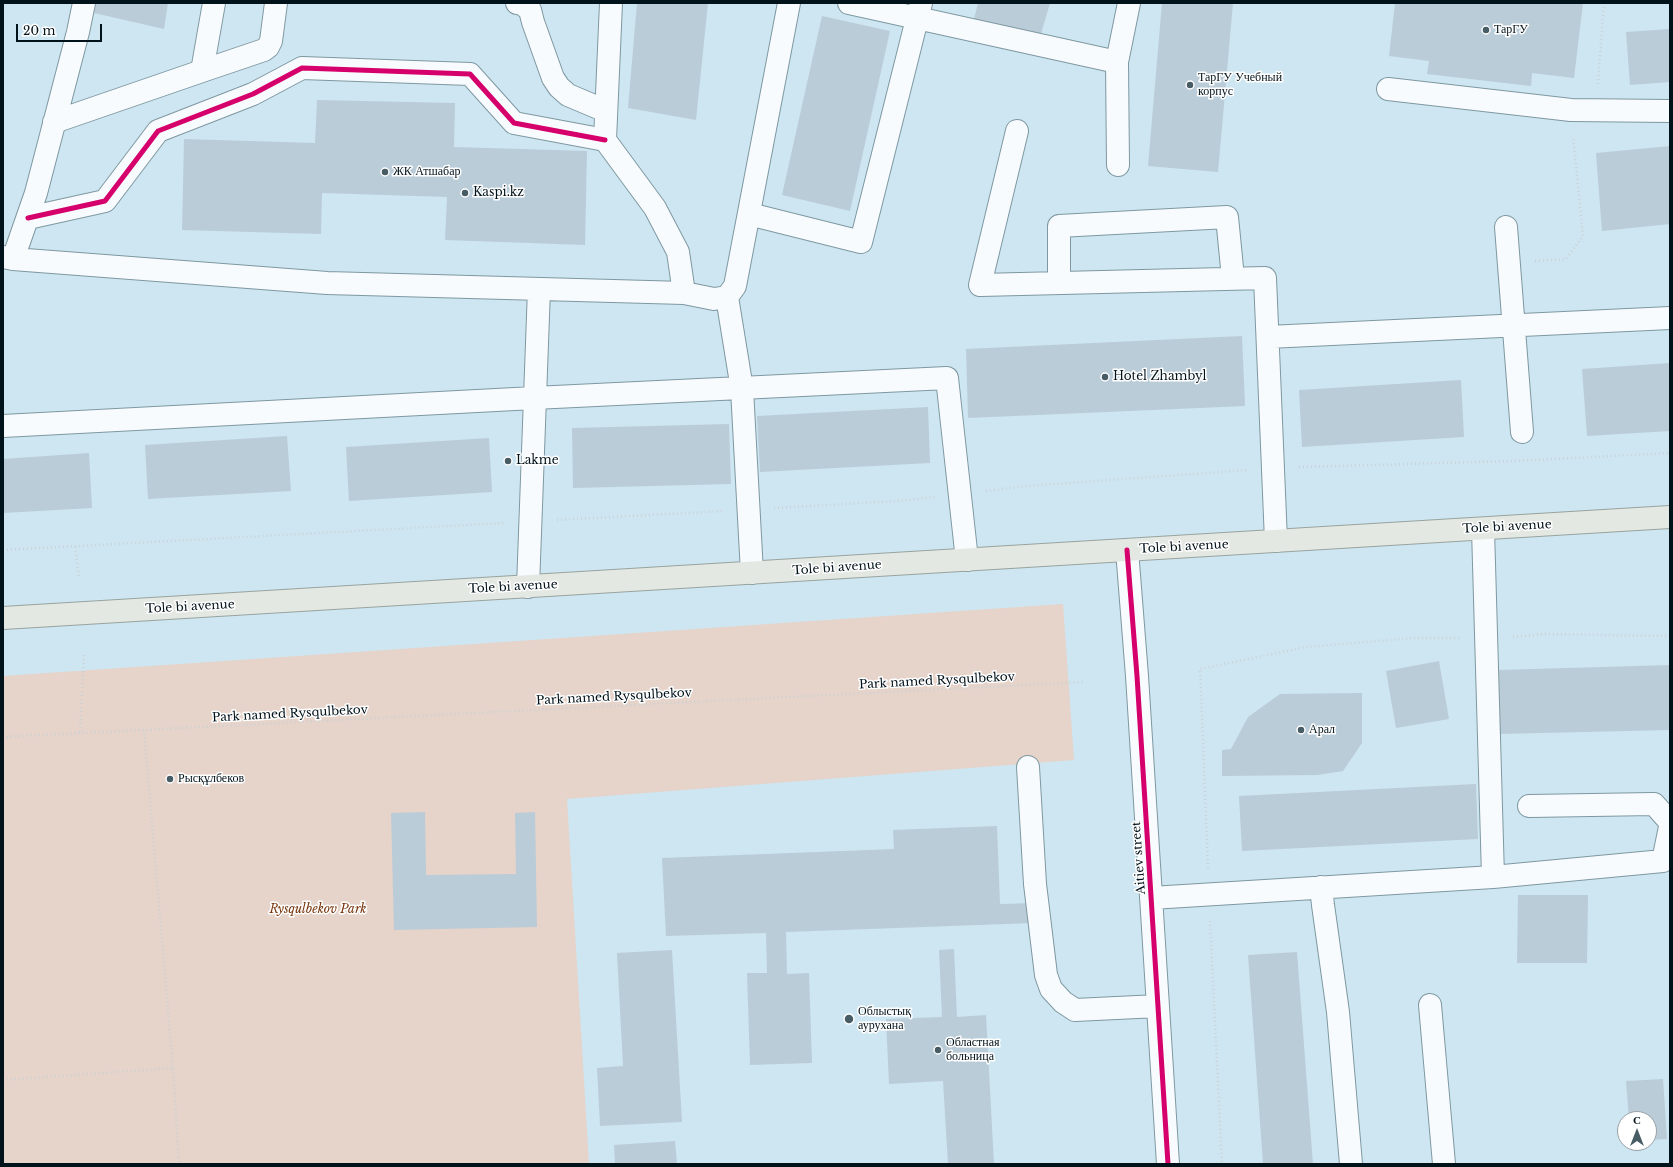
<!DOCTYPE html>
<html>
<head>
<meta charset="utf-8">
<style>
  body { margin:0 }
  #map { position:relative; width:1673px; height:1167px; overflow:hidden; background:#cee6f1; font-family:"Libre Baskerville",serif }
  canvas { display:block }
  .frame { position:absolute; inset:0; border:4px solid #00121a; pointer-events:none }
  .north { position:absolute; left:1617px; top:1111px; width:40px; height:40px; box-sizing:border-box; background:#fff; border:1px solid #99a0a3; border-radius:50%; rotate:0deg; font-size:11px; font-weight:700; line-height:16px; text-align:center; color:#00121a }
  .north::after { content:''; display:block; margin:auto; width:14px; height:18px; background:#485c65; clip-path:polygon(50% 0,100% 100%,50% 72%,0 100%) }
  .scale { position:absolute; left:16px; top:24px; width:86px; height:18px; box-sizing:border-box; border:2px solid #00121a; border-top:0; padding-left:5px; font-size:12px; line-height:14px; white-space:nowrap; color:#00121a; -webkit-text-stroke:3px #fff; paint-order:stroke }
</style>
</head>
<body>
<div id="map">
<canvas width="1673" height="1167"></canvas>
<div class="frame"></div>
<div class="north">С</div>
<div class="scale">20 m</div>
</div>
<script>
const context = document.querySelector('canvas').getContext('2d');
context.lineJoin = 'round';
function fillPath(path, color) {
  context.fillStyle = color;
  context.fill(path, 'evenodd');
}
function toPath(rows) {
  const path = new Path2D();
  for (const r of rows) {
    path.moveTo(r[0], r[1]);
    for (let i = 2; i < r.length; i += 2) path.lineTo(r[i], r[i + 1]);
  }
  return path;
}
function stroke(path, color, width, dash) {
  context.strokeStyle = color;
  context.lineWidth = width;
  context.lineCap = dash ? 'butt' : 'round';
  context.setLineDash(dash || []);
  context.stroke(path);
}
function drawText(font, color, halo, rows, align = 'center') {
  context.font = font + ' "Libre Baskerville",serif';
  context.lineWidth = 3;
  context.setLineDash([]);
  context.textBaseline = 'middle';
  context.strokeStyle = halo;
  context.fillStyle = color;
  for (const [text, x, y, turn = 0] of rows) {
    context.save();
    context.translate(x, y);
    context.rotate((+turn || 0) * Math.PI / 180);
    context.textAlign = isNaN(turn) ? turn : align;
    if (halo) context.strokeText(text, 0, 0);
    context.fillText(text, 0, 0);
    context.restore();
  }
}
const green = toPath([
  [1063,604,1074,760,567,799,589,1164,3,1164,3,676]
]);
const building = toPath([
  [96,3,168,3,164,29,94,13],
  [637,3,708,3,696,120,628,108],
  [978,3,1050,3,1039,41,973,23],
  [1162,3,1233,3,1218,172,1148,166],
  [1395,3,1583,3,1574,78,1532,73,1531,86,1427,74,1429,61,1389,56],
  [822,16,890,31,850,211,782,195],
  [1670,29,1670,82,1630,85,1626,32],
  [317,100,455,103,454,147,587,151,585,245,445,240,447,197,322,193,321,234,182,230,184,139,315,143],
  [1670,146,1670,224,1602,231,1596,153],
  [1242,336,1245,406,968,418,966,349],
  [1670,363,1670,431,1587,436,1582,369],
  [1461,380,1464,437,1302,447,1299,390],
  [928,407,930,463,760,472,757,416],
  [729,424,731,484,573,488,572,428],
  [287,436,291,491,148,499,145,445],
  [489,438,492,492,349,501,346,447],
  [89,453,92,508,3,513,3,459],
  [1439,661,1449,719,1396,728,1386,671],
  [1670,665,1670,730,1500,734,1498,670],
  [1362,693,1362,743,1343,771,1317,775,1222,776,1222,750,1231,749,1248,717,1280,694],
  [1476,784,1478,839,1242,851,1239,796],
  [425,812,426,875,516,874,515,813,535,812,537,927,394,930,391,813],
  [997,826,1000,904,1033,903,1034,923,786,932,787,974,809,973,812,1063,750,1065,747,973,767,973,766,933,666,936,662,858,894,849,893,830],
  [1518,895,1588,895,1587,963,1517,963],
  [954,949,957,1017,986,1015,994,1164,948,1164,943,1081,889,1084,886,1019,942,1017,939,950],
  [672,950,682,1122,600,1126,597,1068,623,1066,617,953],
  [1297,952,1313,1164,1263,1164,1248,955],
  [1663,1079,1667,1139,1649,1140,1649,1119,1629,1119,1626,1081],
  [675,1141,677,1164,615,1164,614,1145]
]);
const path = toPath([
  [1598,84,1604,3],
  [1535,261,1566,259,1583,236,1573,136],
  [1299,467,1513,461,1670,453],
  [986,491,1027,486,1248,470],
  [774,508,898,501,935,497],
  [557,520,723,511],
  [75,547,79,577],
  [3,550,504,523],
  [1513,637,1545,634,1670,636],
  [144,730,173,1068,179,1164],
  [80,732,84,655],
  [3,737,1084,682],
  [1208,868,1200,669,1306,647,1415,638,1460,638],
  [1210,921,1222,1164],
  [3,1080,173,1068]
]);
const minor = toPath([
  [517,3,522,4,530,10,533,22,553,78,559,87,568,95,606,111],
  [611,3,605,140,655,208,678,252,684,293],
  [849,3,1117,62,1129,3],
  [1117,62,1118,165],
  [202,71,264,50,268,47,271,41,276,3],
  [1388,89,1571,110,1670,111],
  [54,122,202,71,214,3],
  [1017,131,980,285,1265,278,1276,541],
  [749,214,861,242,921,3],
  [28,218,105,201,158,131,253,94,302,68,470,74,514,123,605,140],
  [1506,227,1522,432],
  [3,257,13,259,327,283,684,293,714,299,727,297],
  [13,259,36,193,78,32,84,3],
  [1059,283,1059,226,1227,217,1233,278],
  [1268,337,1670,318],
  [3,426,534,398,947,378,967,560],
  [1483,529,1493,877],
  [1127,550,1137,676,1168,1164],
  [752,573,742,389,727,297,735,286,789,3],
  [528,587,539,289],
  [1028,767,1035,884,1046,975,1051,989,1063,1002,1075,1010,1158,1006],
  [1529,806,1654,804,1670,822],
  [1321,887,1323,905,1338,1012,1351,1164],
  [1151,898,1493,877,1663,861,1670,827],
  [1430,1005,1444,1164]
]);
const major = toPath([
  [3,618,1670,517]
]);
const cycleway = toPath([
  [28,218,105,201,158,131,253,94,302,68,470,74,514,123,605,140],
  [1127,550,1137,676,1168,1164]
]);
const markers = [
  [1486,30,4,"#485c65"],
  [1190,85,4,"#485c65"],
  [385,172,4,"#485c65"],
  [465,193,4,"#485c65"],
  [1105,377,4,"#485c65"],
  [508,461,4,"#485c65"],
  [1301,730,4,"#485c65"],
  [170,779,4,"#485c65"],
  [849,1019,5,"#485c65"],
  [938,1050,4,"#485c65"]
];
const poiNames = [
  ["ТарГУ",1494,30],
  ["ТарГУ Учебный",1198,78],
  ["корпус",1198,92],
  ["ЖК Атшабар",393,172],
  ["Kaspi.kz",473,193],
  ["Hotel Zhambyl",1113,377],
  ["Lakme",516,461],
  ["Арал",1309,730],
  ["Рысқұлбеков",178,779],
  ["Облыстық",858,1012],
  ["аурухана",858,1026],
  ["Областная",946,1043],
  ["больница",946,1057]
];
const streetNames = [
  ["Tole bi avenue",1507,527,-3],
  ["Tole bi avenue",1184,547,-3],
  ["Tole bi avenue",837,568,-4],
  ["Tole bi avenue",513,587,-3],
  ["Tole bi avenue",190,607,-3],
  ["Park named Rysqulbekov",937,681,-3],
  ["Park named Rysqulbekov",614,697,-3],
  ["Park named Rysqulbekov",290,714,-3],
  ["Aitiev street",1139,858,-94]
];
const parkNames = [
  ["Rysqulbekov Park",318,910]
];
fillPath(green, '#e6d3c9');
fillPath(building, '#baccd8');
stroke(minor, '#7e98a2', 24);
stroke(major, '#98a39e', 24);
stroke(path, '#cbd2d5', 2.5, [1, 3]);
stroke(minor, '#f8fbfd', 22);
stroke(major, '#e4e8e3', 22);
stroke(cycleway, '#d6006c', 5);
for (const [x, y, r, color] of markers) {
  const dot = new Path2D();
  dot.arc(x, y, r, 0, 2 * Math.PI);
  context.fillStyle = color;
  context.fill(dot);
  stroke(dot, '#fff', 1.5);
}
drawText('12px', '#00121a', '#fff', poiNames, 'left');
drawText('12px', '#00121a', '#fff', streetNames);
drawText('italic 12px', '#79360d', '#fff', parkNames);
</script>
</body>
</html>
